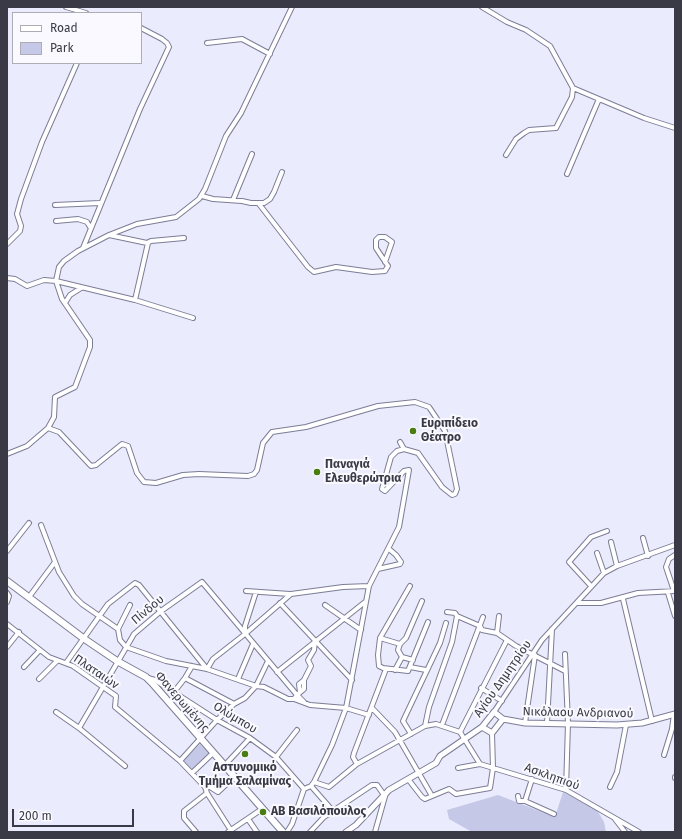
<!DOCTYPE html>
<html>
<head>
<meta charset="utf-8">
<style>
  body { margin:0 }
  #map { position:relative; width:682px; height:839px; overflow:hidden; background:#eaebfc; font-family:"Fira Sans",sans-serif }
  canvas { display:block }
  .frame { position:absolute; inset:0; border:8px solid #393a45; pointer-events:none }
  .legend { position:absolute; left:12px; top:12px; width:130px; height:52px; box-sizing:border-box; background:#f9f9ff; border:1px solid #acadb5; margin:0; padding:5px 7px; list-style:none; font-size:12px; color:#393a45 }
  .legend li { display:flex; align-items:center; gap:8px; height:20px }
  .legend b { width:20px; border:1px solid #acadb5 }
  .scale { position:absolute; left:12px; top:809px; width:122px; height:18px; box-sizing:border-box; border:2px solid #393a45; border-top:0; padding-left:5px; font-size:12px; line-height:14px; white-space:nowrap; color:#393a45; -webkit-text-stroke:3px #f9f9ff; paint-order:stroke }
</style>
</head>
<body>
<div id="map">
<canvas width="682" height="839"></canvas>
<div class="frame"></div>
<ul class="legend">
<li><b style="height:5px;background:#fff"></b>Road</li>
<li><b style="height:11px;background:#c6c8e8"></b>Park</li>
</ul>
<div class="scale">200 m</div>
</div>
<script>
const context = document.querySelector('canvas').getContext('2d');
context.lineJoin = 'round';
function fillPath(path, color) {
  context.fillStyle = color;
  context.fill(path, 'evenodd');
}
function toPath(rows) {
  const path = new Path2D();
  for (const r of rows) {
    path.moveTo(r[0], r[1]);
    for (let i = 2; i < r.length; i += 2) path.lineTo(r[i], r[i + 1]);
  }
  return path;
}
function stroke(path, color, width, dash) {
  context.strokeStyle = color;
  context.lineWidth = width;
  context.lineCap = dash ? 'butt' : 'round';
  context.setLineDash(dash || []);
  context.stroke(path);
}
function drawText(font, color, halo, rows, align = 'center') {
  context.font = font + ' "Fira Sans",sans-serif';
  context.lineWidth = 4;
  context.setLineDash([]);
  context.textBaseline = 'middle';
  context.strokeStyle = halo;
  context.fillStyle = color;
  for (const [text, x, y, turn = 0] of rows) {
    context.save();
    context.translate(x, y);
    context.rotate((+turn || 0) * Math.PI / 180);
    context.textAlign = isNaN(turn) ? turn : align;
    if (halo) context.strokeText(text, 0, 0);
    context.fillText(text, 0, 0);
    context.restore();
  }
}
const green = toPath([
  [200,744,209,753,192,770,183,761],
  [563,792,597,810,604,822,606,832,472,832,449,819,447,810,498,795,555,817]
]);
const minor = toPath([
  [66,7,86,13],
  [482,7,507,22,526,30,550,46,573,88,644,118,675,128],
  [207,43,242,39,270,54],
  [506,155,516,139,524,133,529,130,556,128,572,97,573,88],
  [567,174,599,99],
  [202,196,213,199,242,201,251,203,264,203,270,199,274,192,282,172],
  [233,200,252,154],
  [259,204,308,267,314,272,336,267,372,272,385,271,388,266,376,248,376,240,379,237,385,237,392,242,385,262],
  [55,205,100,203],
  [56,221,78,219,87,222,90,227],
  [109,235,147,243,151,241,184,238],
  [7,244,20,231,21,226,17,214,21,199,42,142,77,63],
  [83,248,140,109,169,47,167,43,162,39,141,28],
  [7,278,15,279,27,286,44,280,56,281,59,267,64,261,78,251,109,235,137,224,176,217,199,199,205,189,226,136,241,113,292,7],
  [135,300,148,243],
  [65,303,70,295,81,288],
  [48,428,59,432,91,466,96,465,122,444,128,446,137,473,144,482,156,483,183,475,199,474,248,476,254,474,257,470,263,443,272,432,306,427,378,406,415,402,429,407,445,431,457,489,455,494,452,495,442,487,418,453,404,449,400,442],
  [7,454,27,446,48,428,54,417,55,397,75,387,90,347,90,340,62,299,56,281,135,300,193,318],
  [41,525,59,572,74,596,82,604,118,629],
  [643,538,648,556],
  [611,542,617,566],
  [7,551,29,523],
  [597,553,604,573],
  [378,569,400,564,401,562,396,555,389,549],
  [410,586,380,638,378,655,379,666,383,668,408,671,428,622],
  [591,586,569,562,591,537,607,531],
  [246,591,290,594],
  [674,591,666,567,669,559,675,555],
  [7,593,9,596,7,602],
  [668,593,675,616],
  [29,597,55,562],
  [623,599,652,721],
  [280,603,352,680],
  [577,603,601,603,638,593,675,591],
  [130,605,118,629,120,640,126,647,166,661,207,669,256,686,264,687,288,699,294,699],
  [325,605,361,630],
  [447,612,455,613,457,616,480,626,482,630,497,633,516,646,565,671],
  [7,624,49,657,73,666,116,696,115,707,180,761,205,787,207,793],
  [497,633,499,616],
  [245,634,245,626,256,592],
  [380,638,400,644,406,638,422,601],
  [400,644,398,650,402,657,413,660],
  [7,647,19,632],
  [565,654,568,723,566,790],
  [66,663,108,604,135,583,139,585,207,669,213,659,245,634,291,594,343,587,369,586],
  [24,667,40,650],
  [410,667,426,670],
  [395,670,402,657],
  [277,672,365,602],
  [148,678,155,680,217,720,250,738,276,757,304,789],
  [185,678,192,666],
  [39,679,57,661],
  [238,679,253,644],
  [481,688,502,701],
  [174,692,185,678,234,704],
  [300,692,299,684,304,680,311,666,308,660,314,650,315,641],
  [304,702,297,695,304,689,304,680],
  [372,708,395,732,432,796],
  [56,712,79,728,125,766],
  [494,712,542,640,604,573,617,566,675,545],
  [525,723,535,655],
  [547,723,552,629],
  [442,725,483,617],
  [425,726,429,707,452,642,457,616],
  [79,728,134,634,161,611,202,582,297,695,294,699,310,705,346,708,369,715],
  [460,732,507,640],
  [411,734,403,721,440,643,446,623],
  [664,755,672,729,674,714],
  [276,757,297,730],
  [180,761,217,720,234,704,245,698,256,686,268,661],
  [357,764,353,757,354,753,386,669],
  [224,766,250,738],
  [458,768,480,764],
  [192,773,213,753],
  [675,777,675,778],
  [408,779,422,797,425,799,449,789,456,794,490,788,493,768,492,733],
  [532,779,525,801,554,814],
  [314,782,329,787,357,764,425,726,436,724,460,732,480,764,566,790,639,832],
  [311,786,333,811],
  [205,787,210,787,218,792,234,777],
  [610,787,617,772,626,725],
  [304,789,311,786,314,782,332,745,346,708,369,586,399,527,409,470,404,471,385,491,382,489,391,457,397,451,404,449],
  [518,796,519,801,525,801],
  [248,819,257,832],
  [615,819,625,832],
  [196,832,184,818,184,811,207,793,232,832],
  [228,832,262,809],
  [287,832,292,824,304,789],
  [310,832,324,817,372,785,377,785,384,795],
  [375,832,386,793]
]);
const tertiary = toPath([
  [482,727,492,733,503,719],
  [346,832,356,825,389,790,436,763,440,756,482,727,494,712,503,719,525,723,617,725,642,723,675,714]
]);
const secondary = toPath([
  [7,581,83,638,117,661,146,677,153,684,283,832]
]);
const markers = [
  [413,431,4,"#497d11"],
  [317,472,4,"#497d11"],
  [245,754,4,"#497d11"],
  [263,812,4,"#497d11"]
];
const poiNames = [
  ["Ευριπίδειο",421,424],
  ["Θέατρο",421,438],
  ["Παναγιά",325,465],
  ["Ελευθερώτρια",325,479],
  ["Αστυνομικό",245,768,"center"],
  ["Τμήμα Σαλαμίνας",245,782,"center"],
  ["ΑΒ Βασιλόπουλος",271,812]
];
const streetNames = [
  ["Πίνδου",148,610,-40],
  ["Πλαταιών",96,672,34],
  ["Αγίου Δημητρίου",503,679,-55],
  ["Φανερωμένης",182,702,49],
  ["Νικόλαου Ανδριανού",578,713,1],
  ["Ολύμπου",235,718,31],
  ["Ασκληπιού",552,777,20]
];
fillPath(green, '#c6c8e8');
stroke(minor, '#7c7d96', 6);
stroke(tertiary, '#7c7d96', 7);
stroke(secondary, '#7c7d96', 8);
stroke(minor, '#fff', 4);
stroke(tertiary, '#fff', 5);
stroke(secondary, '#fff', 6);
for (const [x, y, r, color] of markers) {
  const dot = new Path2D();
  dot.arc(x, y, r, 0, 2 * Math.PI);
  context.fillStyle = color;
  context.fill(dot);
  stroke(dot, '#f9f9ff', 1.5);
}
drawText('bold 12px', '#393a45', '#f9f9ff', poiNames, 'left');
drawText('12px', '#393a45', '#f9f9ff', streetNames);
</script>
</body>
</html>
